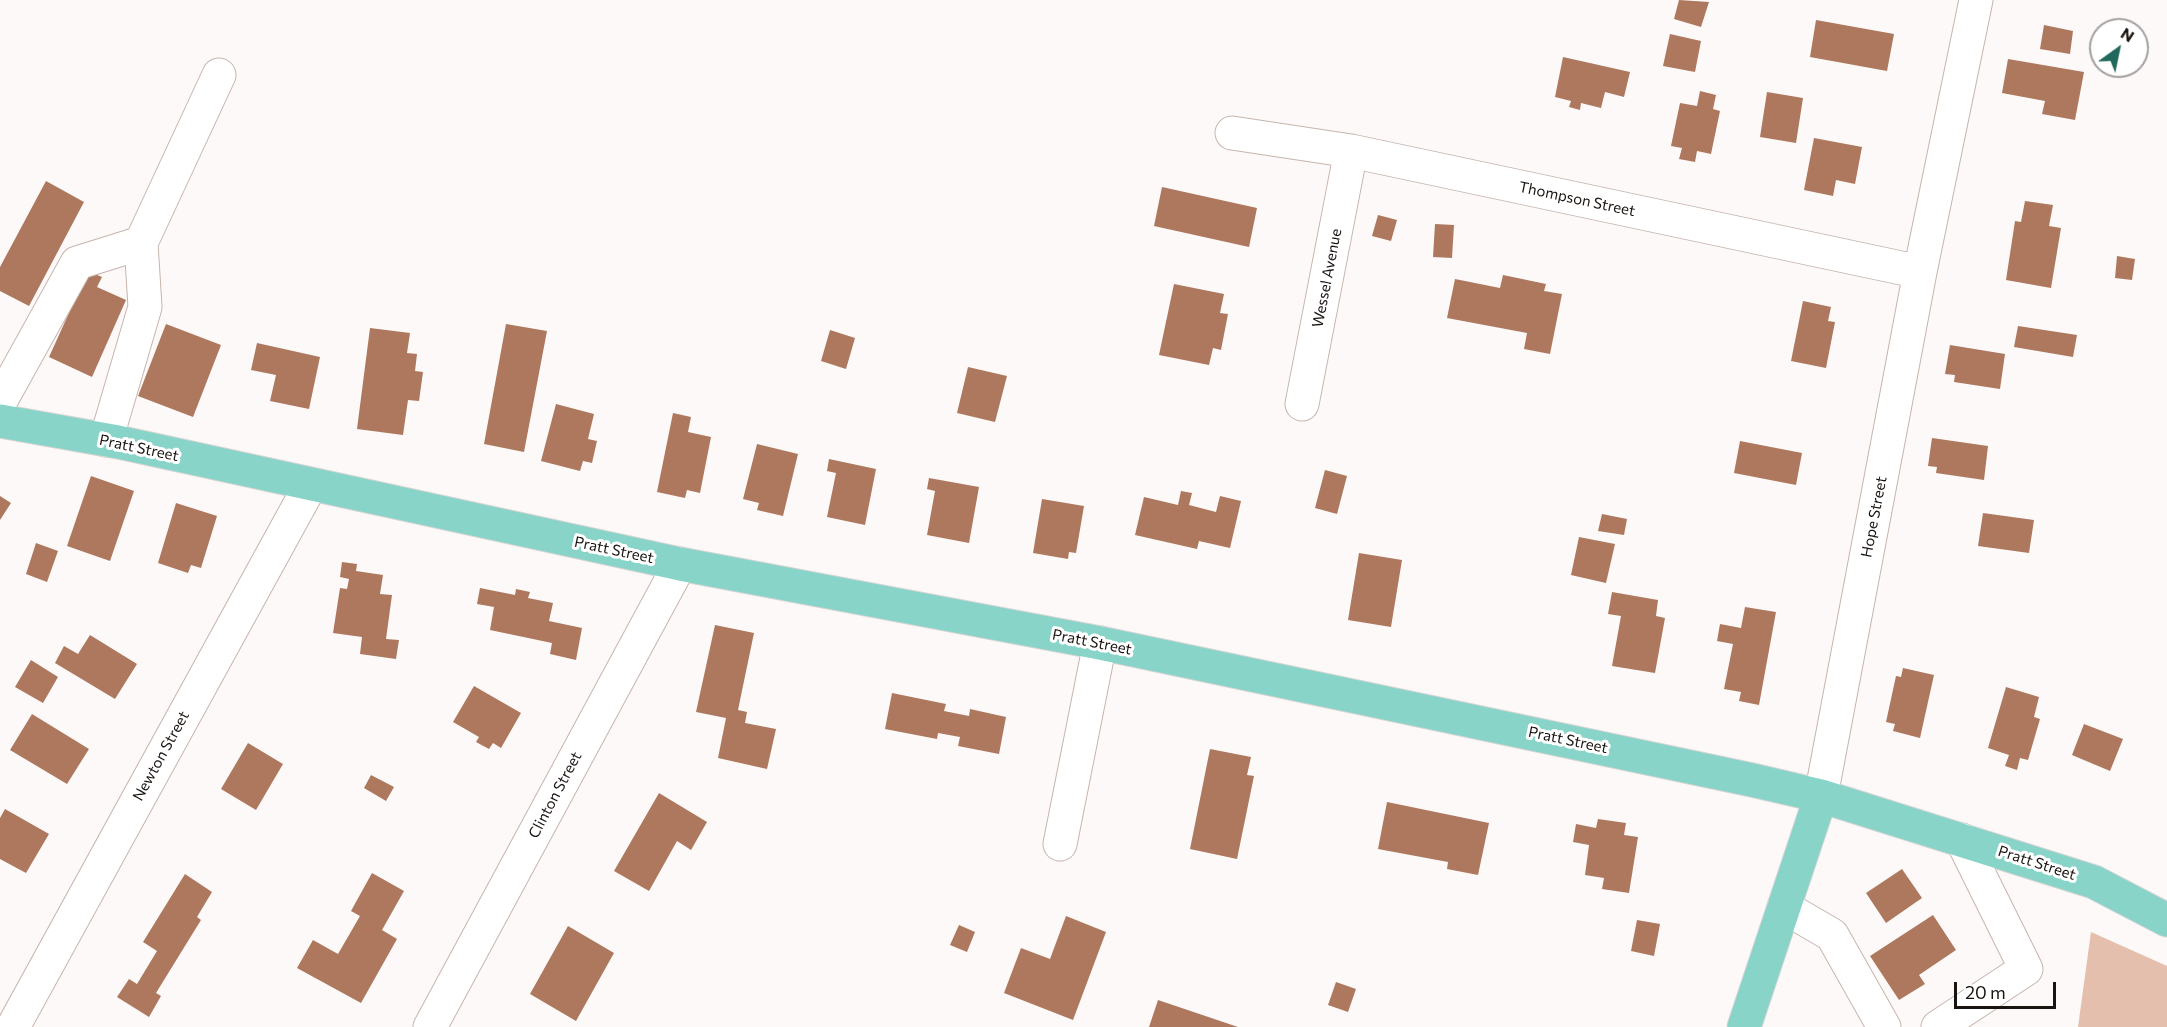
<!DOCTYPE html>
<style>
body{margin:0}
#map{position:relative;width:2167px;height:1027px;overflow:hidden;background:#fdf9f8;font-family:Commissioner,sans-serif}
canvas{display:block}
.north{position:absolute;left:2089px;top:18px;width:60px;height:60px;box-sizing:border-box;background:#fff;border:2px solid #a3a1a0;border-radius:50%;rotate:33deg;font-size:16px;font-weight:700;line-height:24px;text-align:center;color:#1a1411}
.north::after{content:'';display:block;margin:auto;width:21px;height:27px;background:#21675b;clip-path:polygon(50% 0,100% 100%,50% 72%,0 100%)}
.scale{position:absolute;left:1954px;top:982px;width:102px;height:27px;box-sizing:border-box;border:3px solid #1a1411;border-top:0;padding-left:8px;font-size:18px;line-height:21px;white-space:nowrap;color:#1a1411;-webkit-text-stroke:4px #fff;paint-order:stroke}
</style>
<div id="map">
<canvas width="2167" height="1027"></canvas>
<div class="north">N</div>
<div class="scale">20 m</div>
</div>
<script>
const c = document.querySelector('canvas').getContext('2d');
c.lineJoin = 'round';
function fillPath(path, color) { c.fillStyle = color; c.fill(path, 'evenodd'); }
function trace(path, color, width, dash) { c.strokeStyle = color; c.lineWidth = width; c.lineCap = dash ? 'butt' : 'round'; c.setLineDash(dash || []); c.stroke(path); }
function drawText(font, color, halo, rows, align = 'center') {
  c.font = font + ' Commissioner,sans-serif'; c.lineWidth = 6; c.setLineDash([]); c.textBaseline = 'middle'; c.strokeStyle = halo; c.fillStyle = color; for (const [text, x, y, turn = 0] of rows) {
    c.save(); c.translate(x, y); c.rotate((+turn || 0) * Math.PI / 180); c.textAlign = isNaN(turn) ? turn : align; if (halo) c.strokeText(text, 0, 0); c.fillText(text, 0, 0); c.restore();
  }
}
const green = new Path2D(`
 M2091 932 2167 966V1027H2078Z`);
const building = new Path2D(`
 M1679 0 1709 2 1701 27 1674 19Z
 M1816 20 1894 34 1887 71 1810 57Z
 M2044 25 2073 31 2070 54 2040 49Z
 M1670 34 1701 41 1695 72 1663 66Z
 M1563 57 1630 72 1624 97 1605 92 1601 108 1581 103 1580 110 1569 107 1571 101 1555 97Z
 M2008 59 2084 72 2075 120 2042 114 2045 101 2002 93Z
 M1700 91 1716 95 1713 109 1720 111 1711 154 1697 151 1695 162 1679 159 1682 148 1671 146 1680 103 1697 106Z
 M1767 92 1803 98 1796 143 1760 137Z
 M1814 138 1862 147 1855 184 1836 180 1833 196 1804 190Z
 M46 181 84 202 29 306 0 291V267Z
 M1162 187 1257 208 1249 247 1154 226Z
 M2025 201 2053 205 2049 226 2061 228 2051 288 2006 280 2015 221 2021 222Z
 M1378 215 1397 220 1391 241 1372 236Z
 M1435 224 1454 225 1452 258 1433 257Z
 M2117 256 2135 259 2132 280 2115 278Z
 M88 271 102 277 97 287 126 300 92 377 49 357Z
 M1503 275 1546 284 1544 291 1562 294 1550 354 1524 349 1527 333 1447 318 1455 279 1500 288Z
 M1174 284 1224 294 1220 313 1228 314 1221 350 1213 348 1209 365 1159 355Z
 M1803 301 1831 307 1828 321 1835 322 1826 368 1791 361Z
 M166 324 221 345 193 417 138 396Z
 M506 324 547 331 524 452 484 444Z
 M2018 326 2077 335 2073 357 2014 347Z
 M370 328 410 333 407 353 417 354 415 371 423 372 419 401 408 400 403 435 357 429Z
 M830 330 855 338 846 369 821 361Z
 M257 343 320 357 309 409 270 401 276 375 251 370Z
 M1950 345 2005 354 2000 389 1954 382 1955 375 1945 374Z
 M968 367 1007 376 995 422 957 413Z
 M556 404 594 414 588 439 597 441 592 463 583 461 580 471 541 461Z
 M673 413 691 417 688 432 711 437 700 493 687 490 685 498 657 492Z
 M1932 438 1988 446 1984 480 1936 473 1937 467 1928 466Z
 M1740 441 1802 453 1796 485 1734 473Z
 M757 444 798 454 783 516 757 510 759 503 743 499Z
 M829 459 876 469 865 525 827 517 836 473 827 471Z
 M1325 470 1347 476 1337 514 1315 508Z
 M91 476 134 491 110 561 67 546Z
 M929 478 979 487 969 543 927 535 935 491 927 489Z
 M1181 491 1192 493 1189 505 1216 512 1220 496 1241 501 1230 548 1199 541 1197 549 1135 535 1144 497 1178 505Z
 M0 496 11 503 0 520Z
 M1042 499 1084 506 1076 553 1069 552 1068 559 1033 553Z
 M176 503 217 516 201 568 191 565 188 573 158 563Z
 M1983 513 2034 520 2029 553 1978 546Z
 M1602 514 1627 519 1624 535 1598 531Z
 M1579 537 1615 544 1606 583 1571 575Z
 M36 543 58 551 47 582 26 574Z
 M1359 553 1402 560 1391 627 1348 620Z
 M342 562 357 564 356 571 383 575 380 594 392 595 386 639 399 640 396 659 360 654 362 637 333 633 340 588 347 589 349 579 340 577Z
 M480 588 515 595 516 589 530 592 528 598 553 603 549 621 582 628 576 660 550 654 552 643 490 630 494 607 477 604Z
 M1612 592 1658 600 1656 616 1665 618 1655 673 1612 666 1621 616 1608 614Z
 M1745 607 1776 612 1759 705 1739 701 1741 692 1724 689 1733 644 1717 641 1720 624 1741 628Z
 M715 625 754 633 738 710 747 712 745 723 776 729 767 769 718 758 726 718 696 712Z
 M90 635 137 664 115 699 55 663 64 646 78 654Z
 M31 660 58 677 43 703 15 687Z
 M1903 668 1934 675 1920 738 1893 731 1895 724 1886 722 1896 676 1901 677Z
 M474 686 521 713 501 748 493 743 489 749 476 742 479 737 453 722Z
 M2006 687 2039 697 2034 717 2040 719 2028 760 2020 758 2017 770 2005 766 2009 755 1988 748Z
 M892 693 946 704 944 711 969 716 970 709 1006 717 999 754 958 746 960 737 938 733 937 739 885 729Z
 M32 714 89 749 67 784 10 750Z
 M2084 724 2123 739 2110 771 2072 755Z
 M248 743 283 764 256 810 221 789Z
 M1210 749 1251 757 1247 775 1254 776 1237 859 1190 849Z
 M371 775 394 787 386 801 364 788Z
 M659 793 707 822 691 850 677 841 649 891 614 871Z
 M1387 802 1489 823 1478 875 1447 869 1448 862 1378 849Z
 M5 809 49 834 26 873 0 859V818Z
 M1598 819 1626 823 1624 835 1638 837 1629 893 1602 889 1604 878 1585 875 1589 845 1573 842 1576 824 1596 828Z
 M1902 869 1922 898 1886 923 1866 893Z
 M372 873 404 891 382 930 397 939 361 1003 297 968 313 940 338 954 360 916 351 911Z
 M185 874 212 892 197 917 201 920 156 993 161 996 149 1017 117 997 129 979 137 984 157 951 143 942Z
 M1933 915 1956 950 1919 975 1925 984 1899 1000 1870 956Z
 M1066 916 1106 932 1073 1020 1004 993 1021 948 1050 959Z
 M1637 920 1660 924 1654 956 1631 951Z
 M959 925 975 932 967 952 950 945Z
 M568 926 614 953 576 1021 530 994Z
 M1336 982 1356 989 1348 1012 1328 1005Z
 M1158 1000 1238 1027H1149Z`);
const minor = new Path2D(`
 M1232 133 1351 151 1920 272
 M0 402 77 263 141 243
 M1302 404 1351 151
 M106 440 145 307 141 243 219 75
 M1821 796 1920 272 1976 0
 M1060 844 1100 643
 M1784 907 1832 935 1884 1027
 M13 1027 310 486
 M430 1027 680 564
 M1938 1027 2026 969 1962 840`);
const major = new Path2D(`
 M0 421 118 442 680 564 1100 643 1752 780 1821 796 2094 882 2167 920
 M1744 1027 1821 796`);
const streetNames = [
 ["Thompson Street",1577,199,12],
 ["Wessel Avenue",1327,278,-79],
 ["Pratt Street",139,448,12],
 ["Hope Street",1874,517,-79],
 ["Pratt Street",614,550,12],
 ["Pratt Street",1092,642,11],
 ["Pratt Street",1568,740,12],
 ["Newton Street",161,756,-61],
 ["Clinton Street",555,795,-62],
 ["Pratt Street",2037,863,18]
];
fillPath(green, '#e4bfad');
fillPath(building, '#ad785e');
trace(minor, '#c6b5ad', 35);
trace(major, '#d6d5d4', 35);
trace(minor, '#fff', 33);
trace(major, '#88d4c8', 33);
drawText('15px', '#1a1411', '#fff', streetNames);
</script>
